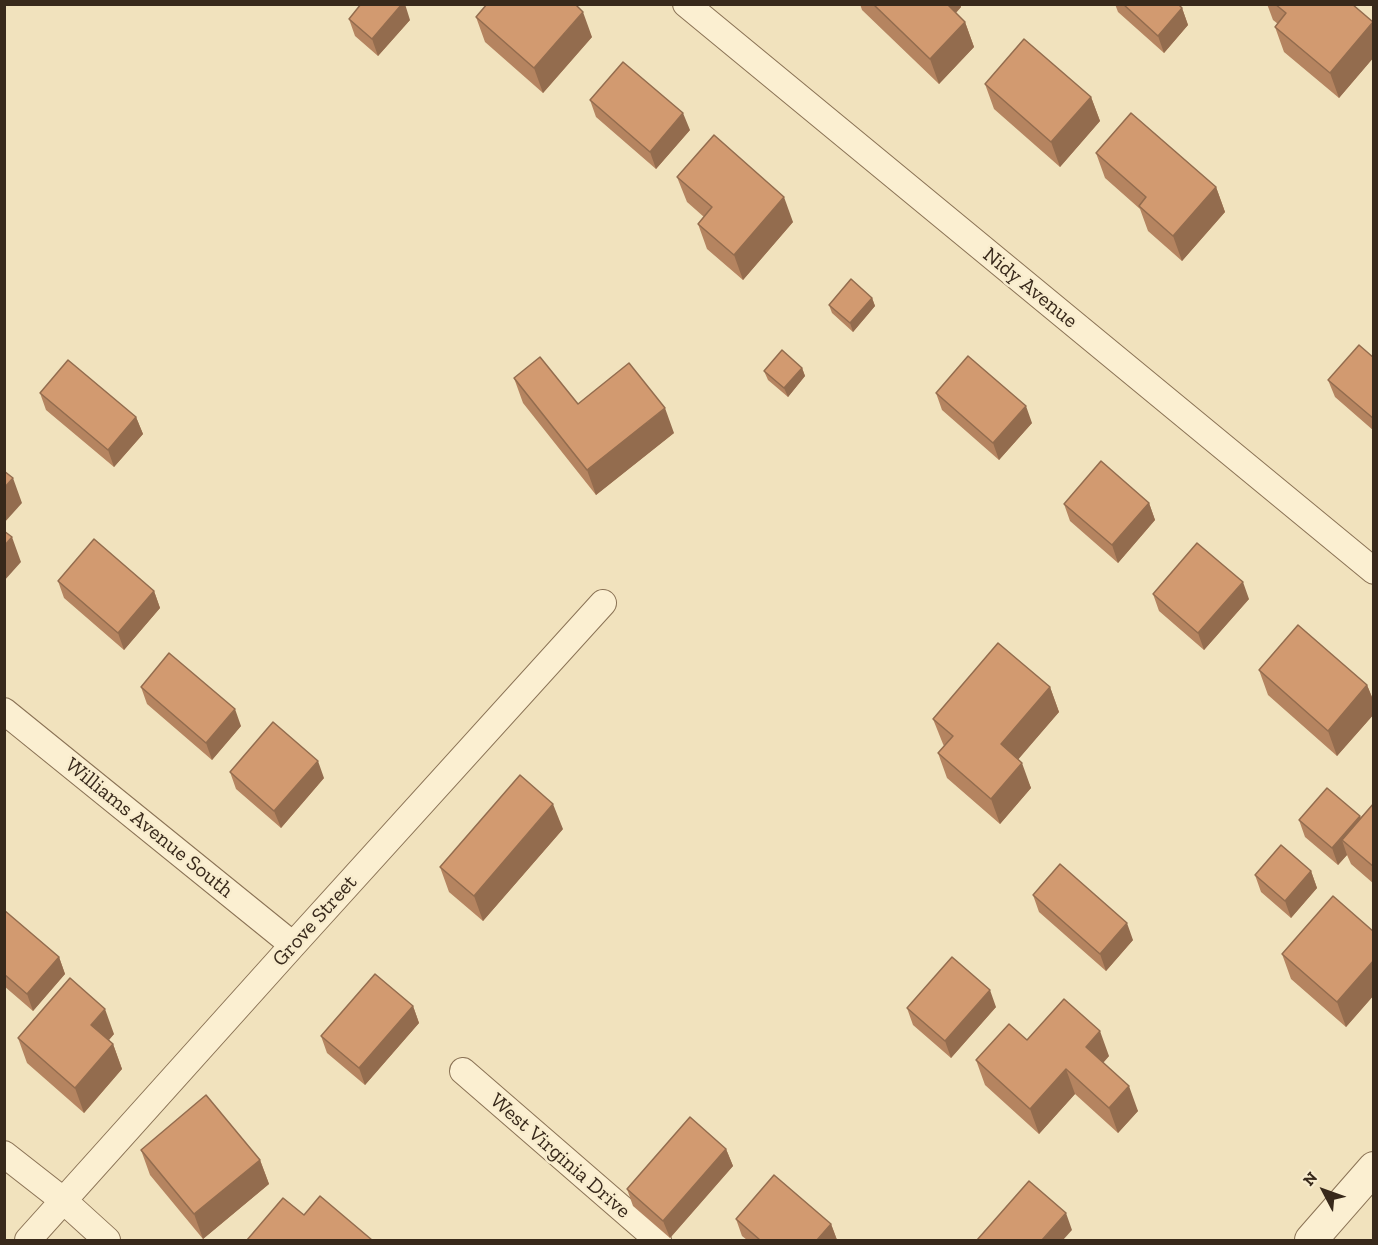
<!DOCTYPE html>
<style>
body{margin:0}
#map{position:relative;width:1378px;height:1245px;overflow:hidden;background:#f1e2bd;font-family:"Zilla Slab",serif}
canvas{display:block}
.frame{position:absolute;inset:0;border:6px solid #38291b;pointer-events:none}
.north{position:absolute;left:1294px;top:1161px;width:60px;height:60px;-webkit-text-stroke:4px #f8eccd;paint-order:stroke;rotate:311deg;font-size:16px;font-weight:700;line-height:24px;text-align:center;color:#38291b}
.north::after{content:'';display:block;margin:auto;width:21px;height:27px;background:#38291b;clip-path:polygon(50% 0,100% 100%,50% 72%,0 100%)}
</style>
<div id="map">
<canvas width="1378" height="1245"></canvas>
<div class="frame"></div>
<div class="north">N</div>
</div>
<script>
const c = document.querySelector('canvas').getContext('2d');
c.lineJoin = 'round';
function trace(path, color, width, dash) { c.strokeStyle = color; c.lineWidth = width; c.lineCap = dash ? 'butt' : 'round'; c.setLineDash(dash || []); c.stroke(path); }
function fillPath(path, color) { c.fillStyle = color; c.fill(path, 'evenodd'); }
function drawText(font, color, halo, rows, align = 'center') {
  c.font = font + ' "Zilla Slab",serif'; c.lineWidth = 5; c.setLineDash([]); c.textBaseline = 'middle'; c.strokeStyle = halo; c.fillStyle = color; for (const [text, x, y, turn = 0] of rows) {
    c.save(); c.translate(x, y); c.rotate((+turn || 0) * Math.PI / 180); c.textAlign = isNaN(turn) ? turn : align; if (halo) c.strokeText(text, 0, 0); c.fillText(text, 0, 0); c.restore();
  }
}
const minor = new Path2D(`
 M686 4 1374 571
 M4 711 293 945
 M463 1071 658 1240
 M4 1154 64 1201 107 1240
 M28 1240 293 945 603 603`);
const tertiary = new Path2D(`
 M1311 1240 1374 1168`);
const wall = new Path2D(`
 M860 4H960L961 7 956 13 965 22 974 47 939 84 862 10Z
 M1115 4H1178L1182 8 1188 25 1164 53 1118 12Z
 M1267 4H1352L1373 22 1374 57 1339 98 1284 52 1275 27 1278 24 1273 20Z
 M476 17 592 37 543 93 485 42Z
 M349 19 410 20 378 56 355 36Z
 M985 84 1091 97 1100 121 1060 167 994 109Z
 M590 100 690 130 656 169 596 117Z
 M1096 153 1216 187 1225 212 1182 261 1148 231 1140 209 1105 178Z
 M677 177 793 222 743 280 707 249 698 224 704 217 687 202Z
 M872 298 875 306 853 332 832 313 829 305Z
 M1374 358V431L1335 397 1328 380Z
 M802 368 805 376 788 397 768 380 764 371Z
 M514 378 578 404 674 433 596 495 523 403Z
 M40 393 136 417 143 434 114 467 46 410Z
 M936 393 1032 423 999 460 942 410Z
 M1149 503 1155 520 1118 563 1070 521 1064 504Z
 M58 581 154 591 160 608 124 650 64 598Z
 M1153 594 1249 599 1204 650 1159 611Z
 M1259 670 1367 685 1374 702V714L1337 756 1268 695Z
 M141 687 241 726 212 760 147 704Z
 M1050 687 1059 712 1018 759 1031 788 1000 824 947 778 938 753 944 746 943 744 933 719Z
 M230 772 324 778 281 828 236 789Z
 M1374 803V884L1351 864 1347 855 1338 865 1305 837 1299 820 1360 816V818Z
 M563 829 483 921 449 892 440 867Z
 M1311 871 1317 888 1291 918 1261 892 1255 875Z
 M1033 895 1133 940 1106 971 1039 912Z
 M4 910 59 957 65 974 33 1011 4 986Z
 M1374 932V995L1346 1027 1291 979 1282 954Z
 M413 1006 419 1023 365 1085 327 1053 321 1036Z
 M996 1007 951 1058 913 1025 907 1008Z
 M114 1034 109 1040 113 1044 122 1069 84 1113 27 1063 18 1038Z
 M1027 1040 1109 1056 1103 1063 1138 1111 1118 1133 1075 1094 1039 1134 985 1085 976 1060Z
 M726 1149 733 1166 670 1238 633 1206 627 1189Z
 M141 1150 260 1160 269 1184 203 1239 150 1175Z
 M736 1219 831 1224 837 1240H747L742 1236Z`);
const shadedWall = new Path2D(`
 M402 4H405L410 20 378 56 372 39Z
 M942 4H960L961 7 948 21Z
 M1182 8 1188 25 1164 53 1158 36Z
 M583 12 592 37 543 93 534 68Z
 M965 22 974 47 939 84 930 59Z
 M1373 22 1374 57 1339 98 1330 73Z
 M1091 97 1100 121 1060 167 1051 142Z
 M683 113 690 130 656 169 650 152Z
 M1216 187 1225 212 1182 261 1173 236Z
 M784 197 793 222 743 280 734 255Z
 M872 298 875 306 853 332 850 323Z
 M802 368 805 376 788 397 784 388Z
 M1026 406 1032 423 999 460 993 443Z
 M665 408 674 433 596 495 587 470Z
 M136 417 143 434 114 467 108 450Z
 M13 478 22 503 4 523V488Z
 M1149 503 1155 520 1118 563 1112 545Z
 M12 537 21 562 4 581V546Z
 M1243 582 1249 599 1204 650 1198 633Z
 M154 591 160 608 124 650 118 633Z
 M1367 685 1374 702V714L1337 756 1328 731Z
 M1050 687 1059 712 1010 769 1001 744Z
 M235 709 241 726 212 760 206 743Z
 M318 761 324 778 281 828 274 811Z
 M1022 763 1031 788 1000 824 991 799Z
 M553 804 563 829 483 921 474 896Z
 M1360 816 1366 833 1342 840 1347 855 1338 865 1332 848Z
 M1311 871 1317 888 1291 918 1285 901Z
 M1127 923 1133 940 1106 971 1100 954Z
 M59 957 65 974 33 1011 27 994Z
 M1374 960V995L1346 1027 1337 1002Z
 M990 990 996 1007 951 1058 945 1041Z
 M413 1006 419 1023 365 1085 359 1068Z
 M105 1009 114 1034 100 1050 91 1025Z
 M1100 1031 1109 1056 1095 1072 1086 1047Z
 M113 1044 122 1069 84 1113 75 1088Z
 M1066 1069 1075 1094 1039 1134 1030 1109Z
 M1129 1086 1138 1111 1118 1133 1109 1108Z
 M726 1149 733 1166 670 1238 663 1221Z
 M260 1160 269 1184 203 1239 194 1214Z
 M1066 1213 1072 1230 1063 1240H1042Z
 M831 1224 837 1240H817Z`);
const building = new Path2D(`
 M361 4H402L372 39 349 19Z
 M487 4H575L583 12 534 68 476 17Z
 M873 4H947L965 22 930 59Z
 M1123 4H1178L1182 8 1158 36Z
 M1275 4H1352L1373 22 1330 73 1275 27 1286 13Z
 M1024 39 1091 97 1051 142 985 84Z
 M623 62 683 113 650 152 590 100Z
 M1131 113 1216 187 1173 236 1139 206 1146 197 1096 153Z
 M714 135 784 197 734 255 698 224 712 207 677 177Z
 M851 279 872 298 850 323 829 305Z
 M1359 345 1374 358V419L1328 380Z
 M782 350 802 368 784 388 764 371Z
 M968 356 1026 406 993 443 936 393Z
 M540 357 578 404 629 363 665 408 587 470 514 378Z
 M68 360 136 417 108 450 40 393Z
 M1101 461 1149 503 1112 545 1064 504Z
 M4 471 13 478 4 488Z
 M4 531 12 537 4 546Z
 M94 539 154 591 118 633 58 581Z
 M1197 543 1243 582 1198 633 1153 594Z
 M1298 625 1367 685 1328 731 1259 670Z
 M998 643 1050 687 1001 744 1022 763 991 799 938 753 953 736 933 719Z
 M169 653 235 709 206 743 141 687Z
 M273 722 318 761 274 811 230 772Z
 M520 775 553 804 474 896 440 867Z
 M1327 788 1360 816 1332 848 1299 820Z
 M1374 803V867L1342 840Z
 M1281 845 1311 871 1285 901 1255 875Z
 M1060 864 1127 923 1100 954 1033 895Z
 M1333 896 1374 932V960L1337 1002 1282 954Z
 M4 910 59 957 27 994 4 974Z
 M952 957 990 990 945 1041 907 1008Z
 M375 974 413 1006 359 1068 321 1036Z
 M70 978 105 1009 91 1025 113 1044 75 1088 18 1038Z
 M1064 999 1100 1031 1086 1047 1129 1086 1109 1108 1066 1069 1030 1109 976 1060 1009 1024 1027 1040Z
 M206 1095 260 1160 194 1214 141 1150Z
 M690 1117 726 1149 663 1221 627 1189Z
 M774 1175 831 1224 817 1240H760L736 1219Z
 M1029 1181 1066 1213 1042 1240H977Z
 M320 1196 372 1240H247L283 1198 304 1215Z`);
const streetNames = [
 ["Nidy Avenue",1030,288,39],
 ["Williams Avenue South",149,828,39],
 ["Grove Street",315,921,-48],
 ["West Virginia Drive",560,1156,41]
];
trace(minor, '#8a7255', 28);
trace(tertiary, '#8a7255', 34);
trace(minor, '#fbefd1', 26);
trace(tertiary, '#fbefd1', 32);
fillPath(wall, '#b58460');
fillPath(shadedWall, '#936c4e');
fillPath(building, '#d29a70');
trace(building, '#936c4e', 1.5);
drawText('21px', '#38291b', '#f8eccd', streetNames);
</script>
